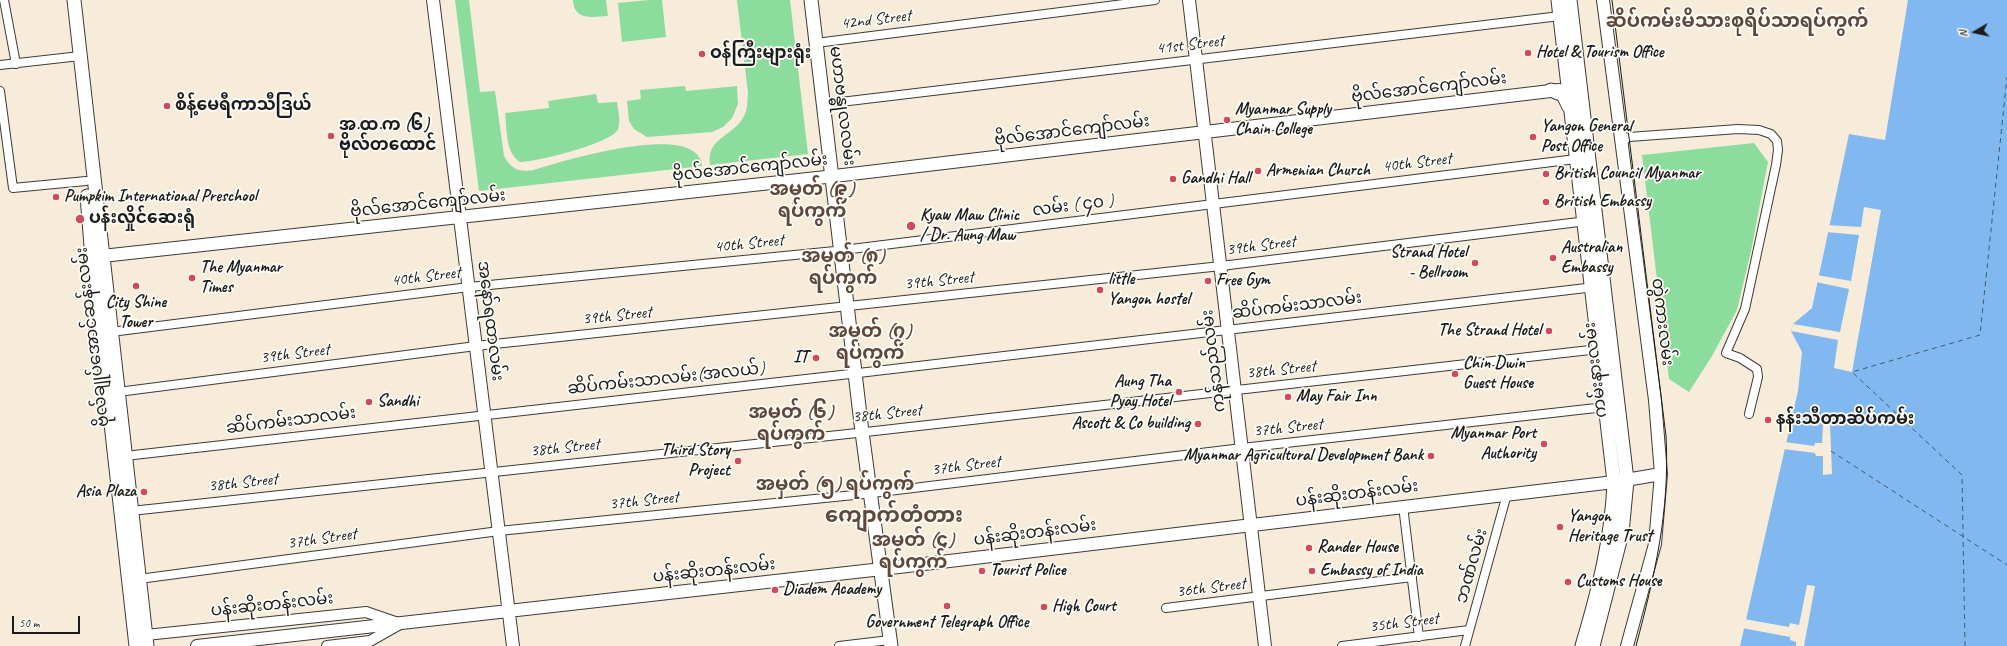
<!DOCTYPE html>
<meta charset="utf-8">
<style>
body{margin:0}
#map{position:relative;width:2007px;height:646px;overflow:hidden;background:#f7ecda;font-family:Caveat,sans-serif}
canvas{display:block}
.north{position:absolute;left:1955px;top:12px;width:40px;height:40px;-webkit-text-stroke:3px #fdfcf7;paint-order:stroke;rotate:261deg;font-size:11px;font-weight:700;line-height:16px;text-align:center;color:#1c1c1c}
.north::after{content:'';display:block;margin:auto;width:14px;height:18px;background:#1c1c1c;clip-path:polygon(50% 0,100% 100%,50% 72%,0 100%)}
.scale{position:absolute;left:12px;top:616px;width:68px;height:18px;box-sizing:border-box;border:2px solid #1c1c1c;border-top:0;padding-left:5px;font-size:12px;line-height:14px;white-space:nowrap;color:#1c1c1c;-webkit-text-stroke:3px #fdfcf7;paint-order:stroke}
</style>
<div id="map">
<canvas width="2007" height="646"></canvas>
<div class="north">N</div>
<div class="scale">50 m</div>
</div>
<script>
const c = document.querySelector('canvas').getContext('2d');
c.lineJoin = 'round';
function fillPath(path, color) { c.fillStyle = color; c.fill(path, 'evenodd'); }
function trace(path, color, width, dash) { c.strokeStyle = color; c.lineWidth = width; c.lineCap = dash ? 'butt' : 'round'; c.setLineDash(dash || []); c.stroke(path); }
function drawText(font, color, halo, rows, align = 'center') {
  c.font = font + ' Caveat,"Noto Sans Myanmar",sans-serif'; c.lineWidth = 3.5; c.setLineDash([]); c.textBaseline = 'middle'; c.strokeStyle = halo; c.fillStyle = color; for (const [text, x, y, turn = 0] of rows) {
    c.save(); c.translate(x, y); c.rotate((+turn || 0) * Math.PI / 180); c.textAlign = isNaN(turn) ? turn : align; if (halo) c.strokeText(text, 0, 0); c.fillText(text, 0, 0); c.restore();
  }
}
const green = new Path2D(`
 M455 0H469L480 92 495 91 504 156C512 170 519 172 534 170 560 162 698 119 702 166L479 191Z
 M573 0H606L608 16C593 17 574 21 573 0Z
 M649 0H662L666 37 622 42 618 3Z
 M737 0H790L808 154 710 165C706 136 734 138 745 114 748 108 747 99 748 93Z
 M685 86 686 91 737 86 738 104 732 118 723 127 712 132 647 137 634 129 629 121 627 101 641 99 640 90Z
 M596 94 598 103 617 102C618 110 621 121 618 129 613 143 536 162 520 162 505 152 507 129 505 113L549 108 548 101Z
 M1754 143 1768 162 1751 251 1737 310 1712 356 1689 392 1669 379 1642 155Z`);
const water = new Path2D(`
 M1908 0H2007V646H1740L1798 391 1802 352 1791 331 1793 324 1812 308 1849 134 1885 140Z`);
const pier = new Path2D(`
 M1864 207 1881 210 1852 372 1834 368 1838 340 1791 331 1793 324 1840 332 1849 289 1816 282 1817 275 1851 281 1859 235 1826 232 1827 225 1861 227Z
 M1830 424 1832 474 1823 475V456H1816L1815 453 1783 449 1785 442 1814 446 1815 443H1822L1823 425Z
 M1807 585 1815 586 1804 646H1796V642L1790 640V637L1742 628 1744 619 1789 627 1790 623 1799 625Z`);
const ferry = new Path2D(`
 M1831 451 2007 565
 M1965 646 1962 475 1852 372 1980 335 2007 77`);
const minor = new Path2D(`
 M4 0 16 64
 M816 43 1155 0
 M0 65 80 56
 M0 91 13 188 86 181
 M824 104 1560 16
 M1621 142 1629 137 1738 129 1759 130 1771 134 1777 141 1778 150 1776 165 1745 309 1726 353 1740 358 1757 369 1758 377 1749 414
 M111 332 469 287 835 251 1576 159
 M118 392 476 346 1221 266 1587 221
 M125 456 850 374 1595 287
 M1403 506 1419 637
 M131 511 857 433 1599 349
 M139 579 499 531 864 494 1242 448 1605 407
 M1166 608 1412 577
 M839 646 890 640
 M1342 646 1469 630
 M1465 646 1507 494`);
const tertiary = new Path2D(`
 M146 635 366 612 398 623
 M327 646 370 641 400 624`);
const secondary = new Path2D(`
 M433 0 513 646
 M1189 0 1265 646
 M1603 0 1655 400 1661 474 1655 544 1627 646
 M102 256 826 177 1559 90
 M197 646 882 569 1614 482 1661 474`);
const primary = new Path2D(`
 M74 0 147 646
 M811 0 862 432 891 646
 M1558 0 1614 482C1612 539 1598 592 1582 646
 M1570 0 1627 480 1622 533 1593 646
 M1551 90 1563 95 1569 107
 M87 196 91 246 136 646`);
const tram = new Path2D(`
 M1612 0 1666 436C1670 511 1655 574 1636 646`);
const markers = [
 [1528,53,4,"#d1495b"],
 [702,54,4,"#d1495b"],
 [167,106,4,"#d1495b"],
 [1227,120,4,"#d1495b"],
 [331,136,4,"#d1495b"],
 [1533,137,4,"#d1495b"],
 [1258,171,4,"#d1495b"],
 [1546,174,4,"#d1495b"],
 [1173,179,4,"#d1495b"],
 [56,197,4,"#d1495b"],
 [1546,202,4,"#d1495b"],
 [80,219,5,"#d1495b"],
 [911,226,5,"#d1495b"],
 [1553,258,4,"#d1495b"],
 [1475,263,4,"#d1495b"],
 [192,278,4,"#d1495b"],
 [1208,281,4,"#d1495b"],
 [136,286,4,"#d1495b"],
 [1100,290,4,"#d1495b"],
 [1549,331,4,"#d1495b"],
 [816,358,4,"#d1495b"],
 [1455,374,4,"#d1495b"],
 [1179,392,4,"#d1495b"],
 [1288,397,4,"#d1495b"],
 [369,402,4,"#d1495b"],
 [1768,420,4,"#d1495b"],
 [1198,424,4,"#d1495b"],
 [1544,444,4,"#d1495b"],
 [1431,456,4,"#d1495b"],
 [738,461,4,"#d1495b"],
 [144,492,4,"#d1495b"],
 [1560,527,4,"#d1495b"],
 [1309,548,4,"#d1495b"],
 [982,571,4,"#d1495b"],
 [1312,571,4,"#d1495b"],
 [1568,582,4,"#d1495b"],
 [775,590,4,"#d1495b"],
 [947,606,4,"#d1495b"],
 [1044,607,4,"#d1495b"]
];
const streetNames = [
 ["42nd Street",876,20,-7],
 ["41st Street",1190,45,-7],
 ["ဗိုလ်အောင်ကျော်လမ်း",1429,88,-7],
 ["မဟာဗန္ဓုလလမ်း",842,106,83],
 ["ဗိုလ်အောင်ကျော်လမ်း",1072,131,-7],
 ["40th Street",1417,163,-7],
 ["ဗိုလ်အောင်ကျော်လမ်း",750,168,-6],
 ["ဗိုလ်အောင်ကျော်လမ်း",428,204,-6],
 ["လမ်း ( ၄၀ )",1073,206,-7],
 ["40th Street",749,244,-6],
 ["39th Street",1261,246,-7],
 ["40th Street",426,277,-7],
 ["39th Street",939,281,-6],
 ["ဆိပ်ကမ်းသာလမ်း",1297,306,-7],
 ["39th Street",617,316,-6],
 ["အနော်ရထာလမ်း",490,321,83],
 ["တွဲကားလမ်း",1662,322,83],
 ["ဗိုလ်ချုပ်အောင်ဆန်းလမ်း",93,337,-97],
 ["39th Street",295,354,-7],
 ["ကုန်သည်လမ်း",1214,361,-97],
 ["38th Street",1281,370,-6],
 ["ကမ်းနားလမ်း",1596,370,-97],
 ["ဆိပ်ကမ်းသာလမ်း(အလယ်)",666,379,-6],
 ["38th Street",887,414,-6],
 ["ဆိပ်ကမ်းသာလမ်း",291,421,-7],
 ["37th Street",1288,428,-6],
 ["38th Street",565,448,-6],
 ["37th Street",966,466,-7],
 ["38th Street",243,483,-6],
 ["ပန်းဆိုးတန်းလမ်း",1357,494,-7],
 ["37th Street",644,501,-6],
 ["ပန်းဆိုးတန်းလမ်း",1035,533,-7],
 ["37th Street",322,539,-8],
 ["ဘဏ်လမ်း",1472,566,-74],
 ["ပန်းဆိုးတန်းလမ်း",714,571,-6],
 ["36th Street",1211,588,-7],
 ["ပန်းဆိုးတန်းလမ်း",272,605,-6],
 ["35th Street",1404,623,-7]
];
const poiNames = [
 ["Hotel & Tourism Office",1536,53],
 ["ဝန်ကြီးများရုံး",710,54],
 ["စိန့်မေရီကာသီဒြယ်",175,106],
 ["Myanmar Supply",1235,110],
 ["Chain College",1235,130],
 ["အ.ထ.က (၆)",339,126],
 ["ဗိုလ်တထောင်",339,146],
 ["Yangon General",1541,127],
 ["Post Office",1541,147],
 ["Armenian Church",1266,171],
 ["British Council Myanmar",1554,174],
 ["Gandhi Hall",1181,179],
 ["Pumpkim International Preschool",64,197],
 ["British Embassy",1554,202],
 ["Kyaw Maw Clinic",920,216],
 ["/ Dr. Aung Maw",920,236],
 ["ပန်းလှိုင်ဆေးရုံ",89,219],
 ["Australian",1561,248],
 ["Embassy",1561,268],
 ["Strand Hotel",1467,253,"right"],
 ["- Bellroom",1467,273,"right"],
 ["The Myanmar",200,268],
 ["Times",200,288],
 ["little",1108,280],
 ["Yangon hostel",1108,300],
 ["Free Gym",1216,281],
 ["City Shine",136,303,"center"],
 ["Tower",136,323,"center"],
 ["The Strand Hotel",1541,331,"right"],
 ["IT",808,358,"right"],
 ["Chin Dwin",1463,364],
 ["Guest House",1463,384],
 ["Aung Tha",1171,382,"right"],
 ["Pyay Hotel",1171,402,"right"],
 ["May Fair Inn",1296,397],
 ["Sandhi",377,402],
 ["နန်းသီတာဆိပ်ကမ်း",1776,420],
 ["Ascott & Co building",1190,424,"right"],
 ["Myanmar Port",1536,434,"right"],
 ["Authority",1536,454,"right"],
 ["Third Story",730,451,"right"],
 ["Project",730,471,"right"],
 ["Myanmar Agricultural Development Bank",1423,456,"right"],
 ["Asia Plaza",136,492,"right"],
 ["Yangon",1568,517],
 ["Heritage Trust",1568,537],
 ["Rander House",1317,548],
 ["Tourist Police",990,571],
 ["Embassy of India",1320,571],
 ["Customs House",1576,582],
 ["Diadem Academy",783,590],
 ["High Court",1052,607],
 ["Government Telegraph Office",947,623,"center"]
];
const quarterNames = [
 ["ဆိပ်ကမ်းမိသားစုရိပ်သာရပ်ကွက်",1737,22],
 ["အမှတ် (၉)",812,190],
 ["ရပ်ကွက်",812,212],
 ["အမှတ် (၈)",843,257],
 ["ရပ်ကွက်",843,279],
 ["အမှတ် (၇)",870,332],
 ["ရပ်ကွက်",870,354],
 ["အမှတ် (၆)",791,413],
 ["ရပ်ကွက်",791,435],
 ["အမှတ် (၅) ရပ်ကွက်",835,485],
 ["အမှတ် (၄)",913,541],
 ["ရပ်ကွက်",913,563]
];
const districtNames = [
 ["ကျောက်တံတား",894,516]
];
fillPath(green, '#8cdd9d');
fillPath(water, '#81b8f0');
fillPath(pier, '#f7ecda');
trace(ferry, '#445a71', 1, [5, 4]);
trace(minor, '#3d3b38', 10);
trace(tertiary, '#3d3b38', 12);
trace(secondary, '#3d3b38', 14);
trace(primary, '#3d3b38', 15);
trace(minor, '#fff', 8);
trace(tertiary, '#fff', 10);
trace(secondary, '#fff', 12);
trace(primary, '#fff', 13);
trace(tram, '#1c1c1c', 1);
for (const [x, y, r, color] of markers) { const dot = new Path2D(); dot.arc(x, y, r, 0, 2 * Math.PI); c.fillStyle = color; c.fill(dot); trace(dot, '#fdfcf7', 1.5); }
drawText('17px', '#1c1c1c', '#fdfcf7', streetNames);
drawText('bold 17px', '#1c1c1c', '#fdfcf7', poiNames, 'left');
drawText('bold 19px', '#5e483c', '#fdfcf7', quarterNames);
drawText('bold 21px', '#5e483c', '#fdfcf7', districtNames);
</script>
